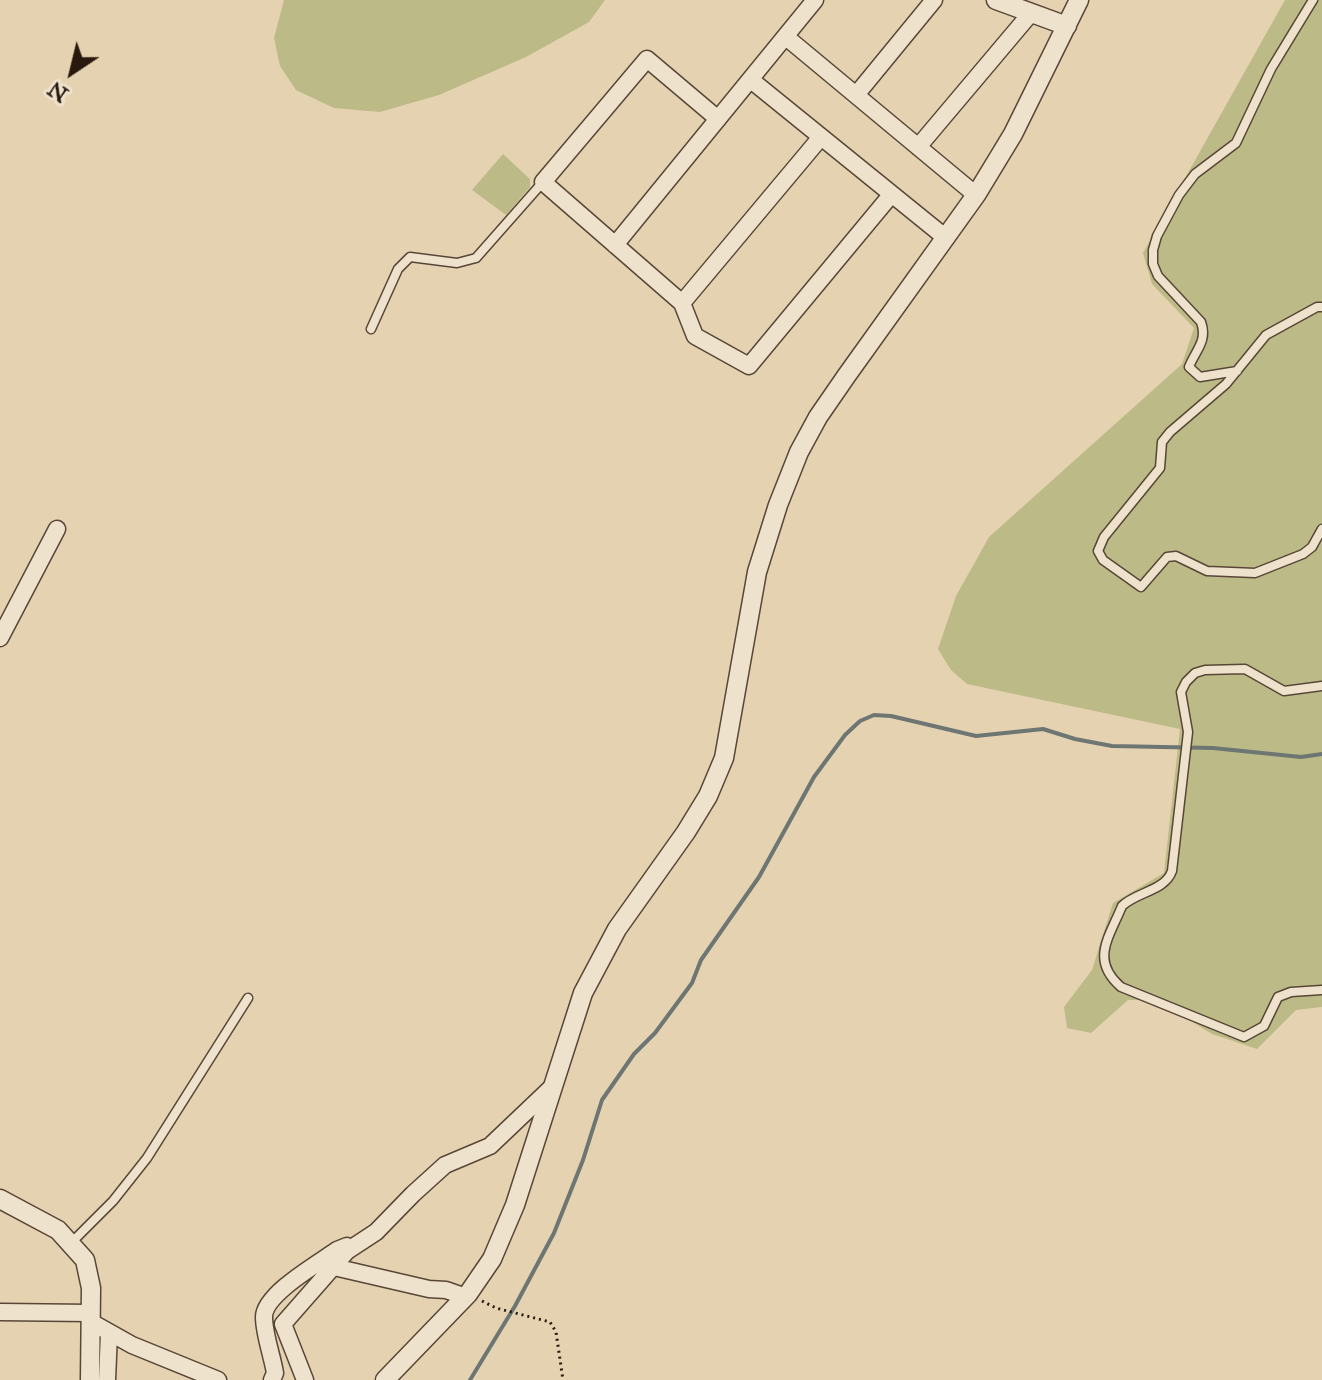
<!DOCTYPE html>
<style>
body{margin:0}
#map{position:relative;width:1322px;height:1380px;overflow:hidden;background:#e5d2b1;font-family:"IM FELL Great Primer",serif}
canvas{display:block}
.north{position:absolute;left:32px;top:32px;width:80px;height:80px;-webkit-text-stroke:6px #eee2cc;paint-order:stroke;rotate:215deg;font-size:22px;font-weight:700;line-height:32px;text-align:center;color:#29180e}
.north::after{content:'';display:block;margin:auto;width:28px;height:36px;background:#29180e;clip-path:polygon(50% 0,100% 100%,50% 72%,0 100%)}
</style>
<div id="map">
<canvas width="1322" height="1380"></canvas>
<div class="north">N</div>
</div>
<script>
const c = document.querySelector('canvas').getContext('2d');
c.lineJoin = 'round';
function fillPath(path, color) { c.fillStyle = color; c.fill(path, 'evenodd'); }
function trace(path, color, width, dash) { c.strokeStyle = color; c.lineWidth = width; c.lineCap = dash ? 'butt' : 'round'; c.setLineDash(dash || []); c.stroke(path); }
const green = new Path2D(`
 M284 0H605L589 22 526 57 439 95 380 112 334 108 296 90 280 66 274 38Z
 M1285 0H1322V1007L1296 1010 1257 1049 1212 1034 1157 1000H1128L1091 1033 1067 1028 1064 1007 1092 970 1113 903 1164 873 1180 729 967 684 951 670 938 649 956 596 989 537 1182 364 1194 328 1152 284 1143 253Z
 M503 154 530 179V187L506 215 472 190Z`);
const stream = new Path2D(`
 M470 1380 515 1306 554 1233 583 1160 602 1100 634 1054 655 1033 692 983 701 960 759 877 814 777 845 735 860 721 874 715 891 716 976 736 1043 729 1075 739 1112 746 1213 748 1301 757 1322 754`);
const path = new Path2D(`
 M482 1301 496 1308 550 1322 556 1332 563 1380`);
const service = new Path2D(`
 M1322 307H1317L1266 335 1226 384 1170 432 1162 442 1160 468 1104 537 1098 551 1103 560 1141 587 1167 557 1176 556 1207 571 1255 573 1303 554 1312 547 1322 529
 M371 329 398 269 410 257 457 263 476 258 543 182
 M1237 371 1200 377 1189 367C1195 351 1208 341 1201 322L1158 276 1153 264V250L1157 236 1179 195 1195 174 1236 143 1271 69 1313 0
 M1322 686 1284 691 1245 669 1205 670 1195 673 1186 682 1181 692 1188 732 1172 871C1165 891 1136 892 1122 906 1109 938 1090 960 1121 987L1244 1037 1264 1026 1278 997 1291 992 1322 990
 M72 1242 113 1201 147 1158 248 998`);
const minor = new Path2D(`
 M786 37 976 195
 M751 80 946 238
 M856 95 934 0
 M718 119 647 59 543 182 682 303 695 336 749 366 891 195
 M918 147 1031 13
 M615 245 815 0
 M682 303 821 137
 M0 638 57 529
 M334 1267 429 1289 446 1290 466 1297
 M0 1312 91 1313
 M91 1322 132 1345 218 1380
 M107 1380 109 1333
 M272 1380 275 1373C272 1355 264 1334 264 1317 264 1294 319 1263 337 1250L347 1246
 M305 1380 283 1324 347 1251 376 1232 413 1194 445 1165 490 1146 551 1088`);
const tertiary = new Path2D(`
 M996 0 1067 26
 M0 1199 58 1230 85 1260 91 1288 90 1380
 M385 1380 468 1294 492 1259 515 1205 583 993 617 929 686 832 708 796 724 758 757 572 778 505 799 452 818 417 847 375 976 195 1013 134 1079 0`);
fillPath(green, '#bcba87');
trace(stream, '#6d7673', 4);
trace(service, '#584637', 11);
trace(minor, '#584637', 19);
trace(tertiary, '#584637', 21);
trace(path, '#29180e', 3, [2, 4]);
trace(service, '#eee2cc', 8);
trace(minor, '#eee2cc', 16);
trace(tertiary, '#eee2cc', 18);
</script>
